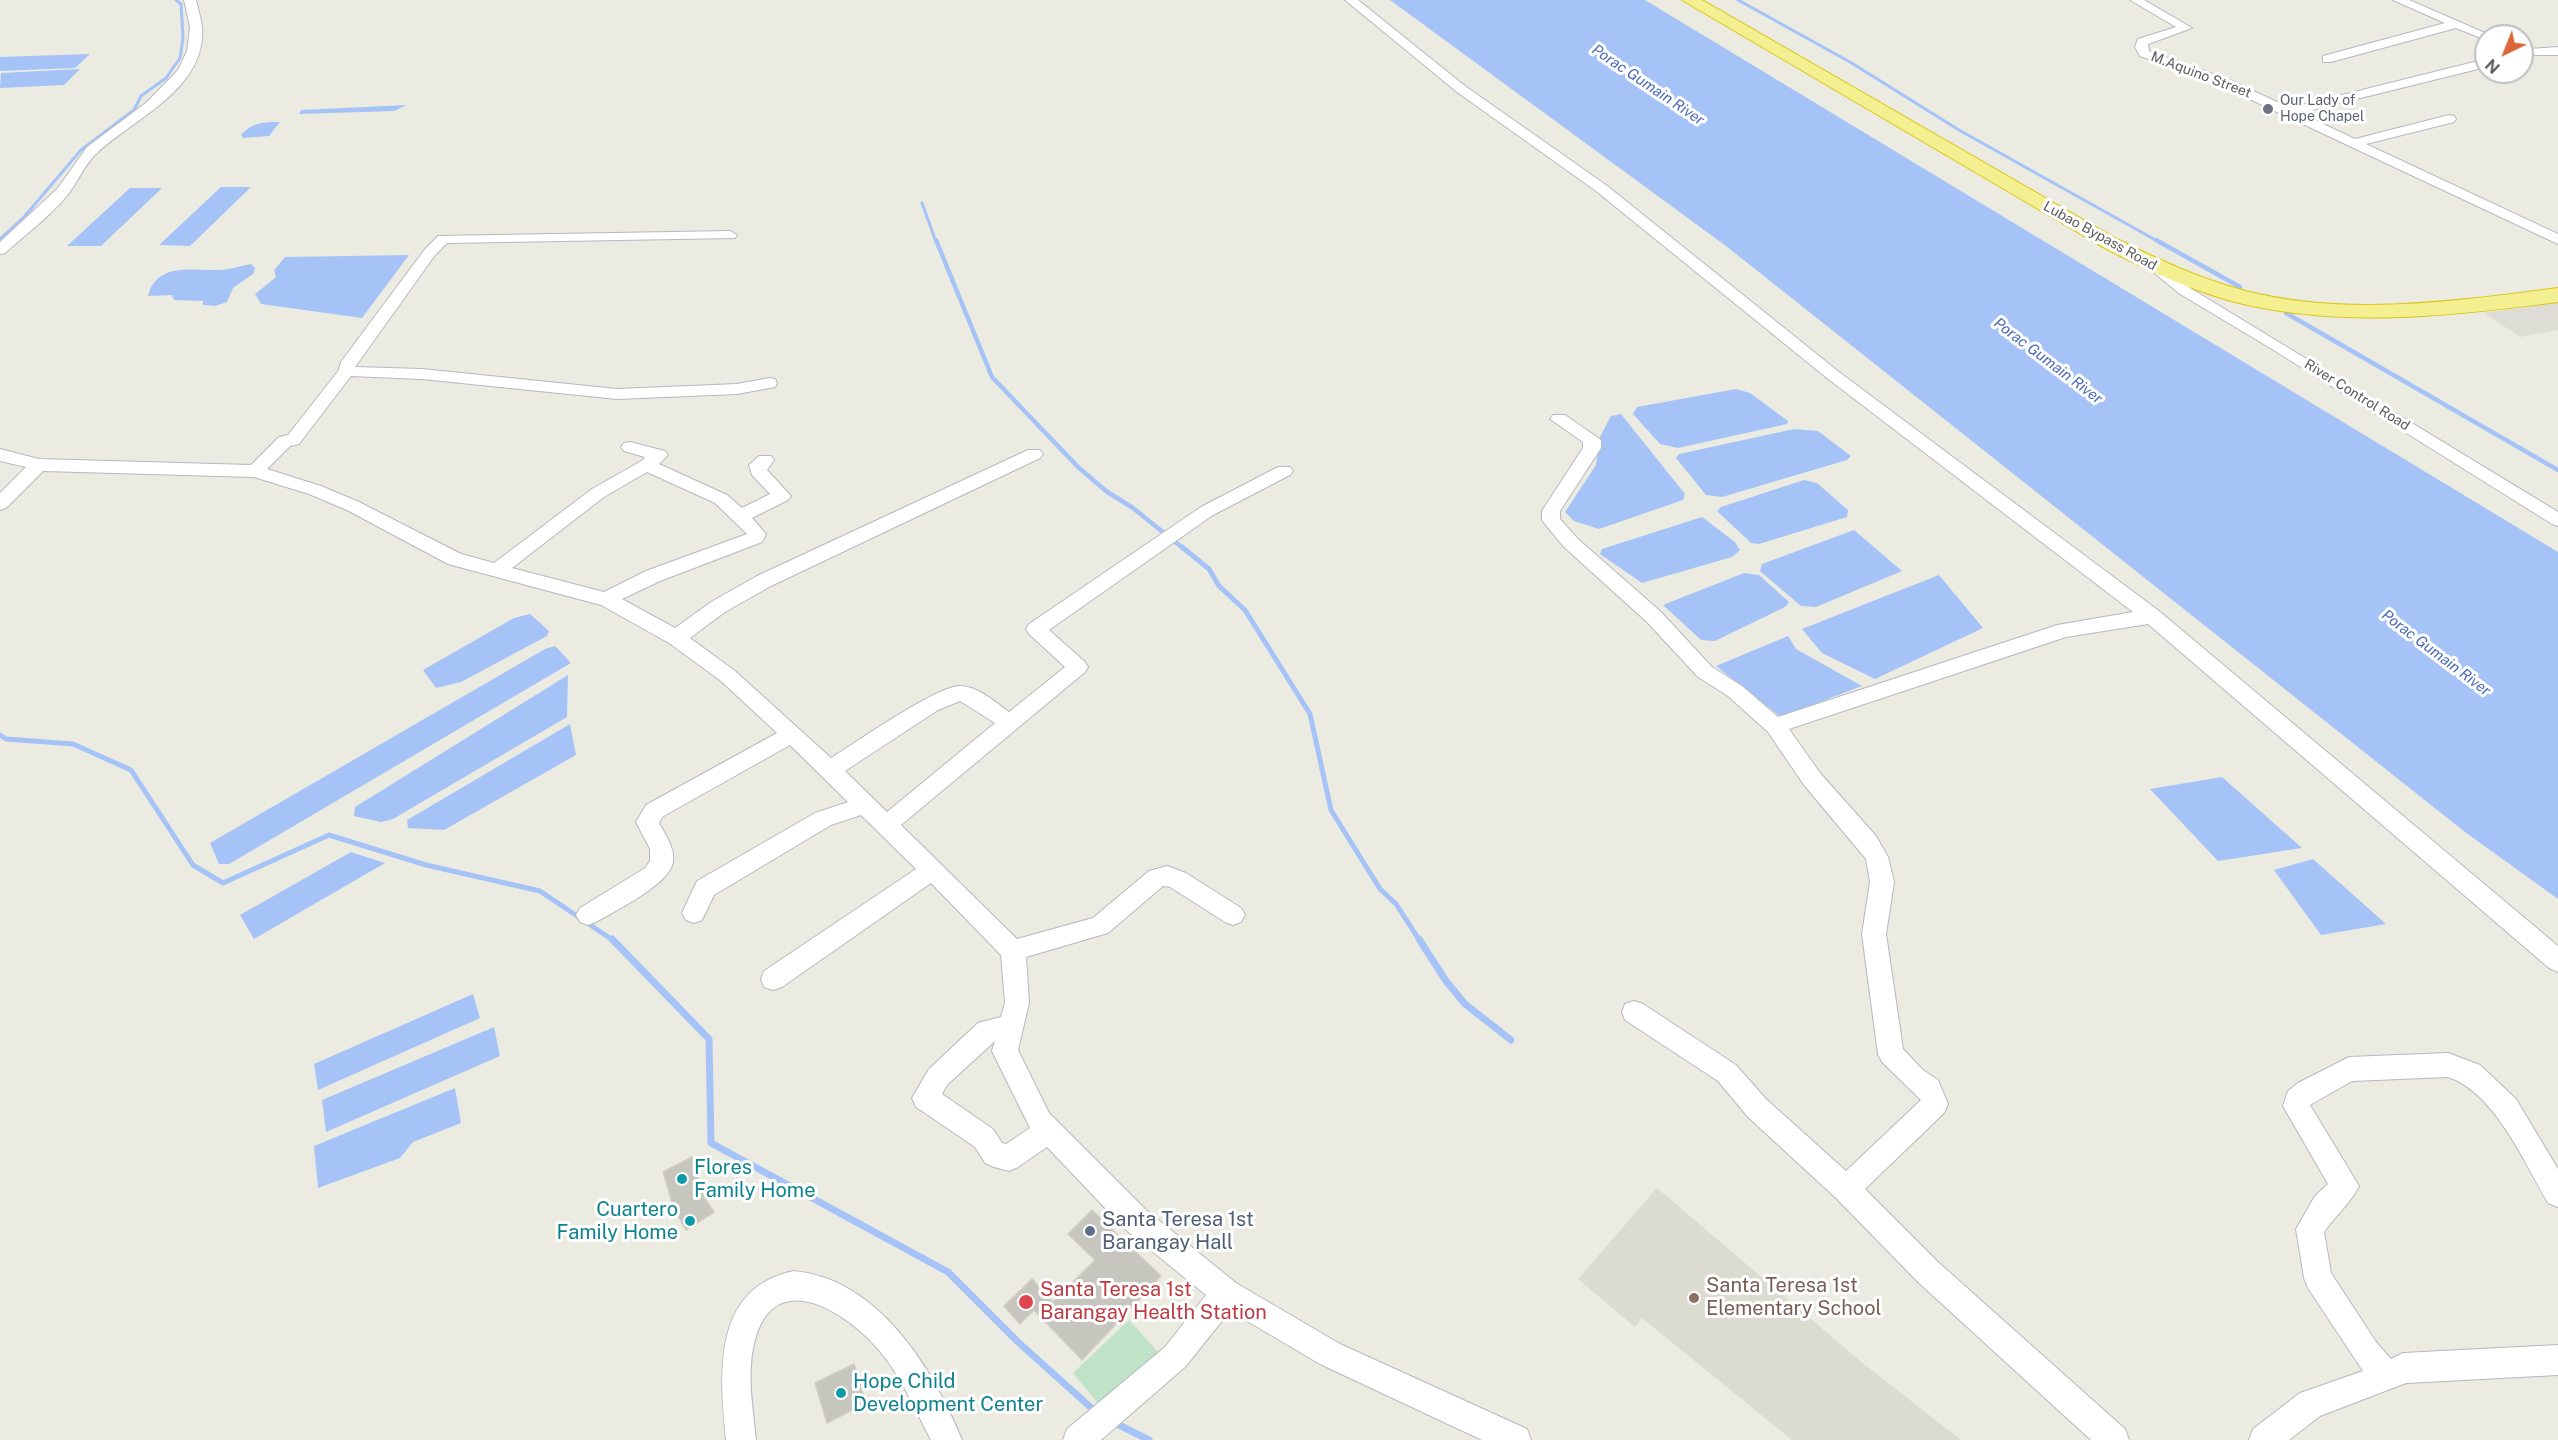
<!DOCTYPE html>
<style>
body{margin:0}
#map{position:relative;width:2558px;height:1440px;overflow:hidden;background:#ecebe2;font-family:"Public Sans",sans-serif}
canvas{display:block}
.north{position:absolute;left:2474px;top:24px;width:60px;height:60px;box-sizing:border-box;background:#fff;border:2px solid #bdbec0;border-radius:50%;rotate:223deg;font-size:16px;font-weight:700;line-height:24px;text-align:center;color:#5a5c61}
.north::after{content:'';display:block;margin:auto;width:21px;height:27px;background:#da6639;clip-path:polygon(50% 0,100% 100%,50% 72%,0 100%)}
</style>
<div id="map">
<canvas width="2558" height="1440"></canvas>
<div class="north">N</div>
</div>
<script>
const c = document.querySelector('canvas').getContext('2d');
c.lineJoin = 'round';
function fillPath(path, color) { c.fillStyle = color; c.fill(path, 'evenodd'); }
function trace(path, color, width, dash) { c.strokeStyle = color; c.lineWidth = width; c.lineCap = dash ? 'butt' : 'round'; c.setLineDash(dash || []); c.stroke(path); }
function drawText(font, color, halo, rows, align = 'center') {
  c.font = font + ' "Public Sans",sans-serif'; c.lineWidth = 6; c.setLineDash([]); c.textBaseline = 'middle'; c.strokeStyle = halo; c.fillStyle = color; for (const [text, x, y, turn = 0] of rows) {
    c.save(); c.translate(x, y); c.rotate((+turn || 0) * Math.PI / 180); c.textAlign = isNaN(turn) ? turn : align; if (halo) c.strokeText(text, 0, 0); c.fillText(text, 0, 0); c.restore();
  }
}
const industrial = new Path2D(`
 M2558 303V330L2520 337 2484 313Z`);
const education = new Path2D(`
 M1657 1188 1860 1361 1961 1440H1792L1642 1318 1635 1327 1578 1279Z`);
const green = new Path2D(`
 M1129 1320 1159 1353 1102 1408 1073 1373Z`);
const water = new Path2D(`
 M1390 0H1645L2558 552V899L2465 832 1726 246Z
 M90 54 75 68 0 71V57Z
 M80 69 64 85 0 88 1 73Z
 M407 105 394 111 299 114 301 110Z
 M280 122 269 136 243 138 241 135C253 122 263 122 280 122Z
 M221 187H251L190 246 159 245Z
 M130 188H162L101 246H67Z
 M409 255 362 318 261 304 255 294 276 277 274 270 285 257Z
 M251 264 255 268 253 274 233 288 227 302 215 306 203 305V301L174 300 172 295 148 296C157 261 194 271 218 270 229 270 240 266 251 264Z
 M1736 389 1750 393 1788 421 1787 424 1678 448 1660 444 1633 414 1637 407Z
 M1621 414 1685 494 1683 500 1599 529 1574 521 1565 512 1596 465 1600 437 1611 416Z
 M1794 429 1818 431 1851 456 1847 460 1722 497 1706 495 1676 458 1679 454Z
 M1804 480 1817 483 1848 510 1847 517 1759 544 1751 543 1717 511 1721 507Z
 M1702 517 1735 542 1740 550 1732 557 1642 583 1600 554 1602 549Z
 M1854 530 1902 571 1816 607 1801 606 1760 571 1762 564Z
 M1744 573 1759 575 1789 602 1785 607 1715 641 1701 640 1663 605Z
 M1939 575 1983 628 1875 679 1822 653 1802 629Z
 M530 614 549 631 547 636 461 682 436 688 423 670 514 618Z
 M1788 636 1796 649 1862 686 1781 717 1716 666Z
 M555 646 571 663 229 864H219L210 843 545 649Z
 M568 675 567 717 393 819 381 822 354 816 355 807Z
 M570 724 576 755 444 830 408 828 407 820Z
 M2222 777 2302 848 2218 861 2150 789Z
 M351 852 385 863 254 939 240 915Z
 M2313 859 2386 924 2321 935 2274 870Z
 M473 994 480 1018 318 1090 314 1064Z
 M494 1027 500 1056 326 1132 322 1100Z
 M455 1088 461 1123 413 1142 400 1158 318 1188 314 1146Z`);
const streamFar3 = new Path2D(`
 M1738 0 1850 62 1959 130 2159 242
 M922 203 936 242
 M0 239 24 217 81 150 134 110 141 96 166 78 180 58 183 38 181 4 176 0`);
const streamFar2 = new Path2D(`
 M936 240 992 377 1078 467 1106 491 1133 508 1184 549
 M2156 240 2240 287
 M2286 313 2558 470`);
const streamFar1 = new Path2D(`
 M1182 547 1209 569 1219 586 1245 610 1310 714 1331 810 1380 889 1396 904 1420 941
 M0 735 6 739 73 744 131 770 193 865 223 883 329 835 426 865 540 891 614 941`);
const stream = new Path2D(`
 M612 939 709 1039 711 1143 948 1272 1018 1342 1097 1413
 M1419 939 1446 981 1465 1004 1511 1040
 M1113 1422 1149 1440`);
const building = new Path2D(`
 M692 1157 704 1197 714 1212 686 1230 674 1209 663 1172Z
 M1092 1210 1161 1276 1082 1360 1034 1310 1020 1324 1004 1306 1032 1279 1053 1302 1095 1260 1068 1234Z
 M854 1364 866 1403 827 1423 815 1383Z`);
const minor = new Path2D(`
 M184 0H196C198 9 201 18 202 27 207 88 135 118 98 152 85 163 79 180 69 193 51 216 26 234 5 253L0 254V242L58 188 87 147 147 102 178 70 187 51 190 27Z
 M1345 0H1358L1465 86 1606 185 1839 372 2159 611 2558 946V972L2549 968 2148 624 2066 637 1789 729 1820 773 1876 836 1888 857 1894 882 1886 934 1903 1049 1923 1070 1938 1080 1948 1104 1944 1113 1865 1189 1938 1262 2125 1429 2129 1440H2091L1918 1282 1836 1198 1748 1117 1718 1081 1625 1020 1622 1012 1625 1004 1634 1001 1643 1004 1736 1065 1766 1099 1846 1171 1921 1100 1882 1062 1878 1054 1862 934 1870 882 1866 859 1804 785 1768 732 1728 696 1698 677 1647 622 1564 547 1545 524 1542 520V511L1583 448V442L1550 419 1553 415H1565L1601 440V448L1560 511V519L1578 539 1661 612 1712 667 1742 686 1778 717 2057 625 2133 612 1827 378 1596 191 1457 92Z
 M2130 0H2144L2192 28 2148 44 2149 51 2232 81 2290 108 2486 59V67L2300 113 2355 139 2449 115 2454 116 2456 119 2454 122 2366 144 2558 234V244L2224 87 2140 56 2135 47 2138 39 2176 27Z
 M2393 0H2409L2492 36H2486V40L2456 28 2331 62H2323V56L2445 23Z
 M2522 47 2529 49 2558 47V55H2522Z
 M730 231 737 235 735 238 447 243 435 255 355 367 422 369 617 389 737 384 769 378 775 379 777 383 775 387 737 394 617 399 422 379 351 376 299 444 290 446 267 469 321 486 359 502 461 554 494 563 592 489 643 460 645 457 624 451 621 447 624 443 630 442 665 451 668 455 659 464 727 495 742 508 770 494 752 475 749 465 759 456H771L774 460 767 470 791 496 788 500 752 518 766 534 762 542 660 581 622 599 675 628 711 602 757 576 1028 450H1040L1043 454 1040 458 771 586 725 612 690 638 735 671 831 758C854 744 939 684 961 686 979 687 995 702 1009 712L1065 667 1029 634 1026 629 1029 624 1201 507 1278 467H1290L1293 471 1290 475 1213 515 1049 630 1085 662 1088 667 1085 672 901 825 1017 939 1093 918 1149 871 1167 866 1186 873 1241 908 1245 915 1241 922 1233 925 1225 922 1170 887 1163 886 1108 933 1026 957 1029 1003 1018 1050 1049 1113 1146 1210 1236 1283 1340 1344 1527 1429 1531 1440H1482L1320 1364 1230 1311 1185 1367 1101 1440H1063L1067 1429 1165 1347 1206 1295 1126 1230 1047 1147 1018 1167 1009 1171 994 1167 985 1163 975 1147 916 1107 912 1098 929 1069 978 1023 1001 1017 1005 1003 1001 955 931 883 782 987 773 990 764 987 761 979 764 971 916 869 861 815 831 825 714 895 702 920 694 923 686 920 682 913 697 881 815 813 848 802 790 745 662 817 659 823C665 834 675 848 673 862 670 884 615 911 596 922L588 925 580 922 576 915 580 908 645 868 650 861V849L636 822 646 805 777 733 721 681 669 643 601 605 448 564 347 510 309 494 254 477 43 471 6 508 0 510V493L26 467 0 461V449L39 459 251 465 279 437 288 435 339 370 341 362 425 249 438 236ZM647 472 715 503 747 534 646 571 604 592 512 568 604 497ZM960 701 995 723 887 812 845 771 938 710ZM995 1041 992 1051 1030 1128 1006 1144 1002 1143 993 1129 942 1094 947 1085Z
 M2157 263 2162 265 2190 288 2558 512V526L2552 524 2267 346 2180 294 2152 271 2149 268Z
 M2448 1053 2480 1065 2516 1099 2558 1169V1207L2548 1203C2524 1162 2495 1093 2448 1077L2352 1081 2310 1105 2359 1186C2351 1203 2335 1216 2324 1232L2331 1273 2376 1342 2391 1359 2403 1353 2558 1345V1375L2406 1383 2320 1416 2289 1440H2249L2253 1429 2300 1393 2363 1371 2308 1288 2304 1278 2296 1229 2315 1196 2328 1184 2283 1106 2288 1091 2298 1083 2349 1057Z
 M794 1271C879 1279 933 1369 962 1440H931C915 1410 901 1375 878 1349 846 1312 775 1266 755 1340 746 1373 753 1407 756 1440H726C720 1375 711 1288 794 1271Z`);
const highway = new Path2D(`
 M1682 0H1702L2115 238C2157 259 2200 279 2246 291 2347 317 2456 301 2558 288V302C2450 316 2338 329 2231 301 2185 288 2143 268 2101 246Z`);
const markers = [
 [2268,109,6,"#6b7280"],
 [682,1179,6,"#0f9aa8"],
 [690,1221,6,"#0f9aa8"],
 [1090,1231,6,"#5c6f8a"],
 [1694,1298,6,"#8d6e63"],
 [1026,1302,8,"#e0444e"],
 [841,1393,6,"#0f9aa8"]
];
const farStreetnames = [
 ["M.Aquino Street",2201,75,21],
 ["Lubao Bypass Road",2100,236,29],
 ["River Control Road",2357,395,32]
];
const farWorshipnames = [
 ["Our Lady of",2280,101],
 ["Hope Chapel",2280,117]
];
const farWaternames = [
 ["Porac Gumain River",1648,85,34],
 ["Porac Gumain River",2048,361,37],
 ["Porac Gumain River",2436,653,37]
];
const nearCulturenames = [
 ["Flores",694,1168],
 ["Family Home",694,1191],
 ["Cuartero",678,1210,"right"],
 ["Family Home",678,1233,"right"],
 ["Hope Child",853,1382],
 ["Development Center",853,1405]
];
const nearServicenames = [
 ["Santa Teresa 1st",1102,1220],
 ["Barangay Hall",1102,1243]
];
const nearEducationnames = [
 ["Santa Teresa 1st",1706,1286],
 ["Elementary School",1706,1309]
];
const nearHealthnames = [
 ["Santa Teresa 1st",1040,1290],
 ["Barangay Health Station",1040,1313]
];
fillPath(industrial, '#ddddd6');
fillPath(education, '#dbdbd0');
fillPath(green, '#c0e2c7');
fillPath(water, '#a6c3f7');
trace(streamFar3, '#a6c3f7', 3);
trace(streamFar2, '#a6c3f7', 4.5);
trace(streamFar1, '#a6c3f7', 5);
trace(stream, '#a6c3f7', 7);
fillPath(building, '#c7c6be');
trace(building, '#d0cec1', 1.5);
trace(minor, '#b7b8bd', 2);
trace(highway, '#dbc512', 2);
fillPath(minor, '#fff');
fillPath(highway, '#f4ef91');
for (const [x, y, r, color] of markers) { const dot = new Path2D(); dot.arc(x, y, r, 0, 2 * Math.PI); c.fillStyle = color; c.fill(dot); trace(dot, '#fff', 2); }
drawText('14px', '#5a5c61', '#fff', farStreetnames);
drawText('14px', '#5b616d', '#fff', farWorshipnames, 'left');
drawText('italic 15px', '#4b6ab8', '#fff', farWaternames);
drawText('20px', '#0d838f', '#fff', nearCulturenames, 'left');
drawText('20px', '#4e5e75', '#fff', nearServicenames, 'left');
drawText('20px', '#785e54', '#fff', nearEducationnames, 'left');
drawText('20px', '#be3a42', '#fff', nearHealthnames, 'left');
</script>
